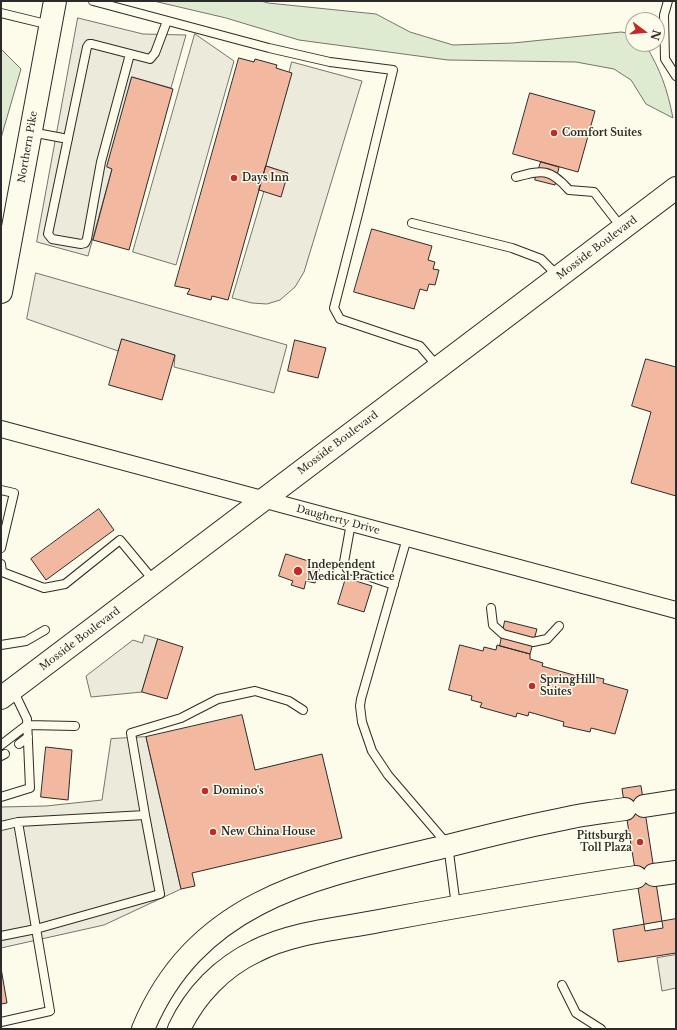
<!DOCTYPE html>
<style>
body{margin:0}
#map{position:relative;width:677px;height:1030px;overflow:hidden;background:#fdfbea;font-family:"Libre Baskerville",serif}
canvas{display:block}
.frame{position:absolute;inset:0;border:2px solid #2b2b2b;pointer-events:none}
.north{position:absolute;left:625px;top:12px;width:40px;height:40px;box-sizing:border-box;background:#fdfbea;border:1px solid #a9a89e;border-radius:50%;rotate:106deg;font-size:11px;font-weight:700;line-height:16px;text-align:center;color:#2b2b2b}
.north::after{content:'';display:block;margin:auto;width:14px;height:18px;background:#c62828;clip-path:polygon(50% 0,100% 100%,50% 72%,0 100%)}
</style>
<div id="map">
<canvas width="677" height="1030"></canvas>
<div class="frame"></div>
<div class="north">N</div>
</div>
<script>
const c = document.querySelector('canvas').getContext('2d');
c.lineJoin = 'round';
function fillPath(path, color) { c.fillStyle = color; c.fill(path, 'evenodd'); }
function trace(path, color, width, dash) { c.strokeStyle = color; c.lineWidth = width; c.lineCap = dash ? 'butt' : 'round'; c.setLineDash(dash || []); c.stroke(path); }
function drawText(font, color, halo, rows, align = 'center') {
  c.font = font + ' "Libre Baskerville",serif'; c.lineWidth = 3; c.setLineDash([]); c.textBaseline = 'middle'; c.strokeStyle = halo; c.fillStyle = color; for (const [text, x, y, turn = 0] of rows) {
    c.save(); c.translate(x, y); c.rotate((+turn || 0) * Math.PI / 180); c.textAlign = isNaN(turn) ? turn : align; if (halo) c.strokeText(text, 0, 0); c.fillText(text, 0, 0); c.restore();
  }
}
const green = new Path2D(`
 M154 1H261L268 3 376 14 410 32 453 45 513 43 621 32 633 34V44H645C661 71 667 88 673 118L646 104 631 80 614 69 576 62 448 60 299 40 226 18Z
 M1 49 21 69 1 138Z`);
const parking = new Path2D(`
 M78 18 143 34 186 35 171 88 132 77 112 169 88 256 37 242Z
 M195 34 234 61 176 265 133 252Z
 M292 62 362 81 304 272 295 287 280 300 267 304 252 303 232 298 264 191 287 173 266 166Z
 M36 273 287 345 274 393 174 367 175 355 122 340 118 351 27 319Z
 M145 635 158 639 142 692 91 697 86 676 133 640 142 643Z
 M146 737 181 889 104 925 1 948V807L46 806 102 800 111 739Z
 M676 955V988L662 991 657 958Z`);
const building = new Path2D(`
 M239 58 254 62 255 59 277 65 276 68 292 73 228 300 212 296 211 300 187 294 190 289 175 286Z
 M132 77 173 89 129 250 93 240 112 169 107 167Z
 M530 93 595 111 578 172 513 154Z
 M541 162 559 167 555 185 535 180Z
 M266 166 288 173 281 197 259 190Z
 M372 229 432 246 428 260 435 262 433 269 439 270 435 285 429 284 427 291 420 289 414 309 354 292Z
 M122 339 175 355 162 400 109 385Z
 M295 340 326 348 318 378 288 371Z
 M646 359 676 367V496L631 483 651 412 632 406Z
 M99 509 114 530 46 580 31 559Z
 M286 554 321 565 315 583 306 581 304 589 291 585 293 581 279 576Z
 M346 578 372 586 364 612 338 604Z
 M505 621 537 629 530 654 500 646Z
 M158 639 183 647 167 699 142 692Z
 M460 645 483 651 484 647 496 650 497 645 530 654V659L543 663 542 666 577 676V673L604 679 603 683 628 690 615 734 591 728 590 732 563 726 564 722 529 712 528 716 517 713 516 717 480 707 482 703 471 700 472 696 449 690Z
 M242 715 255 770 322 754 342 838 192 873 195 886 181 889 146 737Z
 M46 747 72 750 68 800 41 797Z
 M641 786 663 928 645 931 622 789Z
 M676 919V953L618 962 613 930Z
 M1 968 7 1003 1 1004Z`);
const service = new Path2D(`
 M93 1 269 48 330 62 393 70 359 210 334 308 340 319 420 346 438 367
 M668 1 664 15 665 59 676 76
 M1 13 50 25
 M130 54 101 162 87 239 85 243 81 244 52 239 48 234 87 47 89 44H92L150 59 155 53 167 21
 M31 132 68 139
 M516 177C542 170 550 168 569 190L594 192 622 228
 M412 223 512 248 541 259 558 276
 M1 490 14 493 1 548
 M351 523 344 562 347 569 394 585
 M407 538 361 699 360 706 362 722 372 751 388 775 448 845 456 906
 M1 564 2 572 44 588 65 584 120 540 154 581
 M491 608 493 625 503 634 533 642 547 639 559 626
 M1 645 26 641 45 630
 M19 744 28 737
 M1 745 27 725 75 726
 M1 756 5 754
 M1 797 30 788 27 719 13 690
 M145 815 131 733 181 718 218 699 255 691 289 701 303 710
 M1 826 18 822 145 815 160 894 36 929 1 936
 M562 985 576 1013 601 1029
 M1 1022 50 1011 18 822`);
const minor = new Path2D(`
 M1 429 676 610`);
const secondary = new Path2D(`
 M1 292 55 1`);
const primary = new Path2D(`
 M1 698 676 188`);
const motorway = new Path2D(`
 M644 806 676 801
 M654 875 676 872
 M143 1029C197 899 315 877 439 848 480 838 521 827 563 819 583 814 605 812 625 809
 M179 1029C195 995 222 967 256 951 293 932 339 929 379 921 465 905 550 890 636 877`);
const markers = [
 [554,133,4,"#c62828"],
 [234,178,4,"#c62828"],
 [298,571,5,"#c62828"],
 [532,686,4,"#c62828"],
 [205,791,4,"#c62828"],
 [213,832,4,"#c62828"],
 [640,842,4,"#c62828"]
];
const poiNames = [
 ["Comfort Suites",562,133],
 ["Days Inn",242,178],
 ["Independent",307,565],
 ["Medical Practice",307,577],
 ["SpringHill",540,680],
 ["Suites",540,692],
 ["Domino's",213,791],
 ["New China House",221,832],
 ["Pittsburgh",632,836,"right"],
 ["Toll Plaza",632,848,"right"]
];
const streetNames = [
 ["Northern Pike",28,147,-80],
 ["Mosside Boulevard",597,248,-37],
 ["Mosside Boulevard",338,443,-37],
 ["Daugherty Drive",338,520,15],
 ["Mosside Boulevard",80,639,-37]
];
fillPath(green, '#deebd1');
trace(green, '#74746e', 1);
fillPath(parking, '#eceadb');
trace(parking, '#74746e', 1);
fillPath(building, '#f2b8a0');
trace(building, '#2b2b2b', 1);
trace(service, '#2b2b2b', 10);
trace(minor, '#2b2b2b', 18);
trace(secondary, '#2b2b2b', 24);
trace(primary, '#2b2b2b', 24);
trace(motorway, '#2b2b2b', 24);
trace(service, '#fdfbea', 8);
trace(minor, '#fdfbea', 16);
trace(secondary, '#fdfbea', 22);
trace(primary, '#fdfbea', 22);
trace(motorway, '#fdfbea', 22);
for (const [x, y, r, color] of markers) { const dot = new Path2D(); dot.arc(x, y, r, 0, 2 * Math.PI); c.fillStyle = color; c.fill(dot); trace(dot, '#fdfbea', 1.5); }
drawText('bold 10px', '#2b2b2b', '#fdfbea', poiNames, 'left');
drawText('10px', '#2b2b2b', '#fdfbea', streetNames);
</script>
